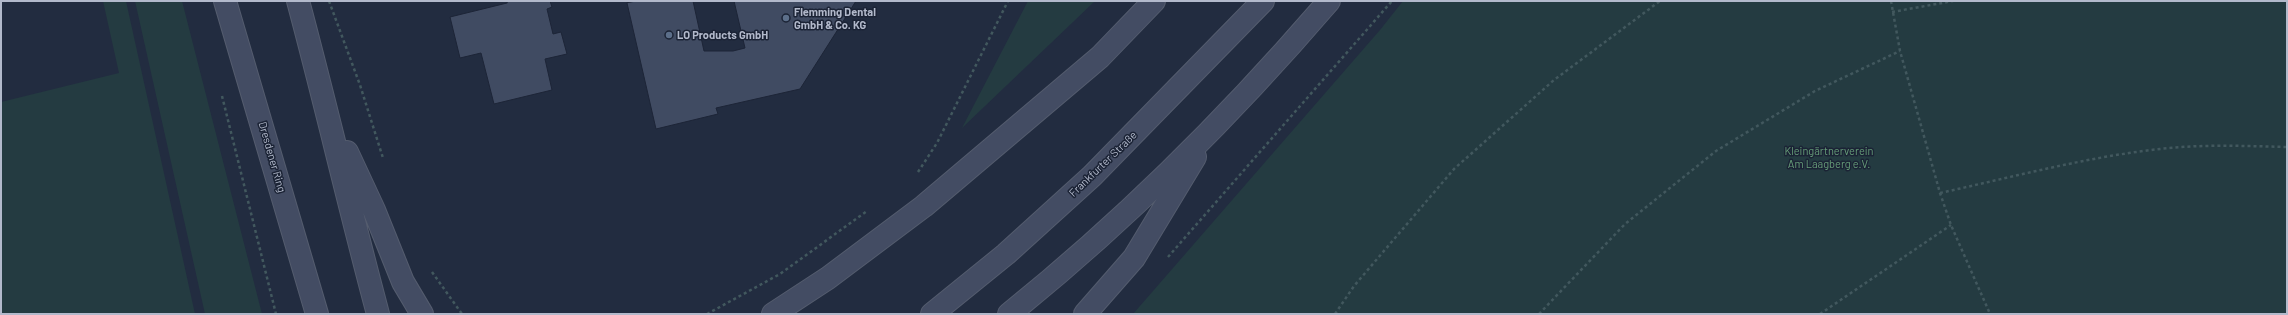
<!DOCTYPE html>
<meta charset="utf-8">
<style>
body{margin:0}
#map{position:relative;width:2288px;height:315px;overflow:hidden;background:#222c40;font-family:Barlow,sans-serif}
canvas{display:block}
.frame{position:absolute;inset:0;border:2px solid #b2b9cb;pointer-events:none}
</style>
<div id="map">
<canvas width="2288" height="315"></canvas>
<div class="frame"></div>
</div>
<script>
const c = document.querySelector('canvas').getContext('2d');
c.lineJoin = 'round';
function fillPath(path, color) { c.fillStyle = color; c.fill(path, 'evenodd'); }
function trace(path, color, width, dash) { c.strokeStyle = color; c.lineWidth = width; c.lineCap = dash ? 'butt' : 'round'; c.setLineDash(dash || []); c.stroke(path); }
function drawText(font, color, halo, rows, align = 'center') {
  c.font = font + ' Barlow,sans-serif'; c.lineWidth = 3; c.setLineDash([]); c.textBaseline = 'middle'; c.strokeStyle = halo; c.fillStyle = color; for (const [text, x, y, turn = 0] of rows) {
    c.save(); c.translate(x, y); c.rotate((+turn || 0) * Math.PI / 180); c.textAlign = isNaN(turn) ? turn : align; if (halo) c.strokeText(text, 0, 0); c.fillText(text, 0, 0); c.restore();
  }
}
const green = new Path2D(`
 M103 1H126L195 314H1V102L119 73Z
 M135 1H182L262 314H205Z
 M1028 1H1095L962 128Z
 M1403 1H2287V314H1133L1380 30Z`);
const building = new Path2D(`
 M507 1H550L552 7 547 9 553 34 561 32 567 54 545 59 552 90 494 104 481 53 460 58 450 17 507 3Z
 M637 1H693L704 51H733L745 48 734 1H856L800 89 716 108 718 114 656 129 627 3Z`);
const path = new Path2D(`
 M329 1 360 85 383 158
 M1891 1 1900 51 1940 193 1951 225 1990 314
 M1892 12 1953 1
 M222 96 276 314
 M918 172 937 143 1008 1
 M1940 193C2013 177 2086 157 2160 149 2202 144 2245 146 2287 147
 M1168 257 1392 1
 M432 272 462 314
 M707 314 780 274 867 211
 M1335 314 1354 286 1454 169 1554 80 1660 1
 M1539 314 1625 224 1716 151 1815 91 1900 51
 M1820 314 1951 225`);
const secondary = new Path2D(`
 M225 1 317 314
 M298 1C326 105 350 210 378 314
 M347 152 374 210 403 282 422 314
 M773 314 828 278 924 206 1100 57 1154 1
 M932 314 1006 254 1092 176 1263 1
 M1009 314C1125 221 1232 114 1329 1
 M1085 314 1134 258 1195 157`);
const markers = [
 [786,18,4,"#5c6f8a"],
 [669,35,4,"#5c6f8a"]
];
const poiNames = [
 ["Flemming Dental",794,12],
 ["GmbH & Co. KG",794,25],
 ["LO Products GmbH",677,35]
];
const parkNames = [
 ["Kleingärtnerverein",1829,151],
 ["Am Laagberg e.V.",1829,164]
];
const streetNames = [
 ["Dresdener Ring",272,157,74],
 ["Frankfurter Straße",1103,164,-44]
];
fillPath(green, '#243b41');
fillPath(building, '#404b62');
trace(building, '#1d2537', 1);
trace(secondary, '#545c6e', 24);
trace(path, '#42585e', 2.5, [3, 3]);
trace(secondary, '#434c63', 22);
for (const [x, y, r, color] of markers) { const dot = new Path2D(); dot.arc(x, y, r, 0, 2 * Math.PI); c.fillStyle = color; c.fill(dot); trace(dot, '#1b2335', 1.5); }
drawText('bold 11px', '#b2b9cb', '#1b2335', poiNames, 'left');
drawText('11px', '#679e79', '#1b2335', parkNames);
drawText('11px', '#b2b9cb', '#1b2335', streetNames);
</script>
